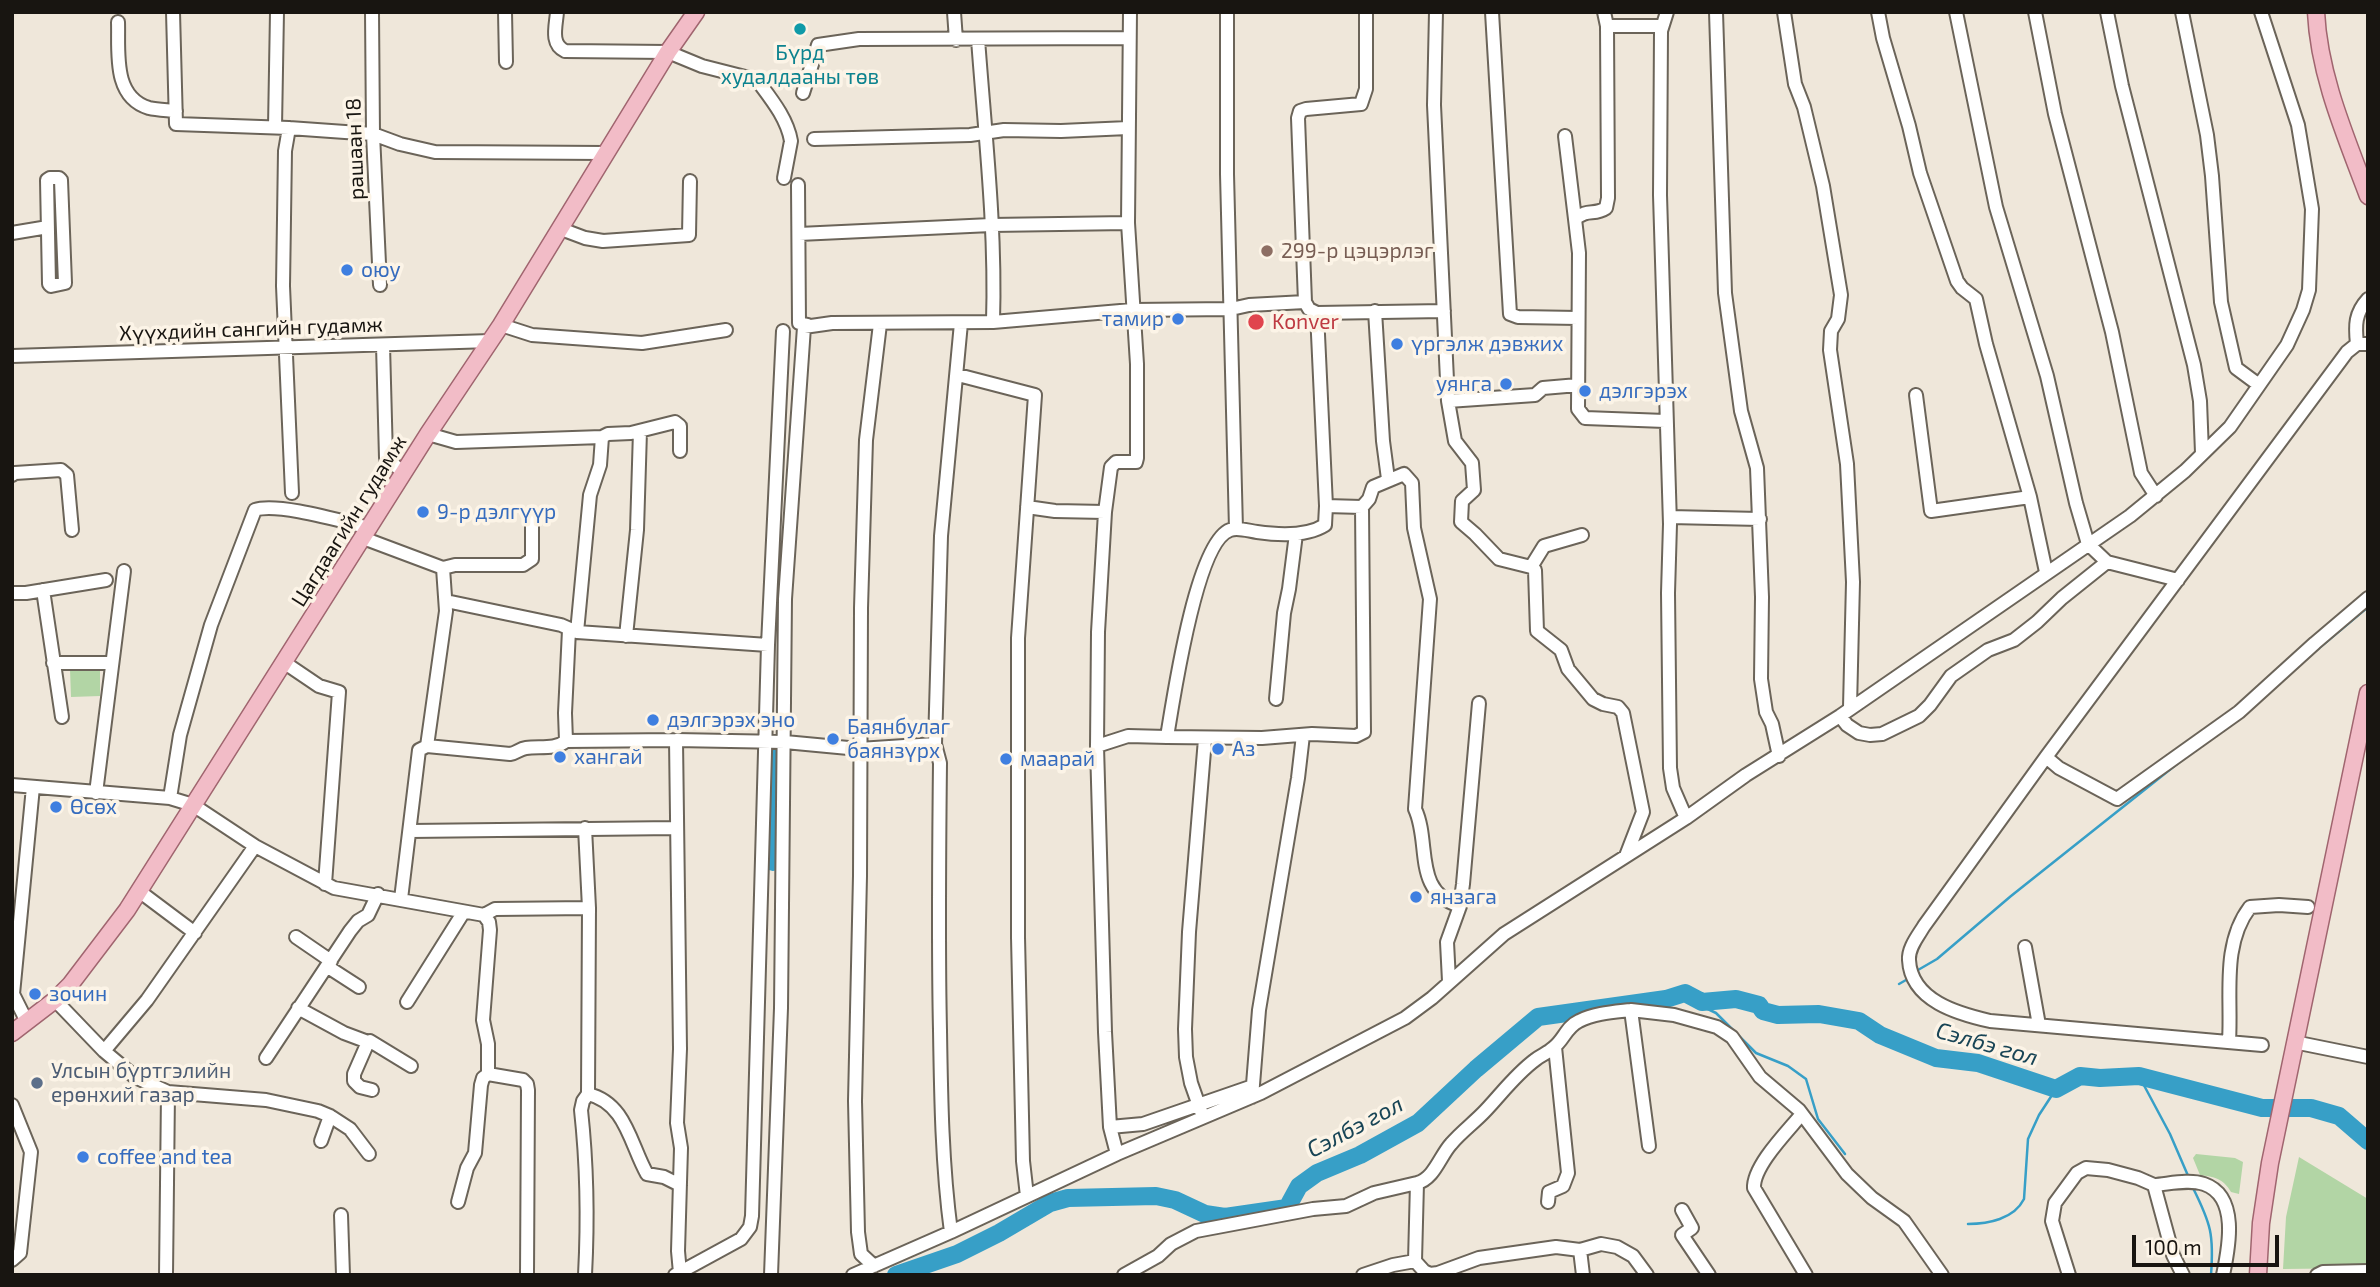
<!DOCTYPE html>
<meta charset="utf-8">
<style>
body{margin:0}
#map{position:relative;width:2380px;height:1287px;overflow:hidden;background:#efe7da;font-family:"Exo 2",sans-serif}
canvas{display:block}
.frame{position:absolute;inset:0;border:14px solid #181511;pointer-events:none}
.scale{position:absolute;left:2132px;top:1235px;width:147px;height:32px;box-sizing:border-box;border:4px solid #181511;border-top:0;padding-left:9px;font-size:21px;line-height:24px;white-space:nowrap;color:#181511;-webkit-text-stroke:5px #fcf4e7;paint-order:stroke}
</style>
<div id="map">
<canvas width="2380" height="1287"></canvas>
<div class="frame"></div>
<div class="scale">100 m</div>
</div>
<script>
const c = document.querySelector('canvas').getContext('2d');
c.lineJoin = 'round';
function fillPath(path, color) { c.fillStyle = color; c.fill(path, 'evenodd'); }
function trace(path, color, width, dash) { c.strokeStyle = color; c.lineWidth = width; c.lineCap = dash ? 'butt' : 'round'; c.setLineDash(dash || []); c.stroke(path); }
function drawText(font, color, halo, rows, align = 'center') {
  c.font = font + ' "Exo 2",sans-serif'; c.lineWidth = 7; c.setLineDash([]); c.textBaseline = 'middle'; c.strokeStyle = halo; c.fillStyle = color; for (const [text, x, y, turn = 0] of rows) {
    c.save(); c.translate(x, y); c.rotate((+turn || 0) * Math.PI / 180); c.textAlign = isNaN(turn) ? turn : align; if (halo) c.strokeText(text, 0, 0); c.fillText(text, 0, 0); c.restore();
  }
}
const green = new Path2D(`
 M100 668V696L71 697 70 669Z
 M2196 1154 2235 1158 2243 1162 2239 1194 2231 1192C2223 1178 2214 1177 2200 1175L2193 1158Z
 M2299 1157 2368 1199V1268L2283 1269 2286 1217Z`);
const stream = new Path2D(`
 M2306 659 2368 607
 M1918 970 1937 959 2011 896 2182 760
 M1899 984 1906 980
 M1666 999 1689 1000 1716 1013 1756 1053 1788 1066 1806 1079 1818 1119 1845 1154
 M2139 1076 2170 1134 2189 1178
 M2193 1188C2211 1224 2214 1235 2211 1275
 M1968 1224C1988 1224 2014 1219 2024 1199L2028 1139 2039 1115 2056 1089`);
const river = new Path2D(`
 M773 862 776 751
 M896 1275 957 1254 999 1233 1050 1203 1068 1198 1156 1196 1175 1200 1205 1214 1225 1217 1287 1208 1299 1186 1317 1173 1360 1155 1418 1123 1476 1069 1538 1017 1666 999 1685 993 1702 1002 1736 999 1759 1005 1763 1011 1778 1015 1819 1014 1859 1021 1880 1035 1936 1058 1978 1063 2056 1089 2080 1076 2100 1078 2139 1076 2262 1108H2311L2339 1116 2368 1141`);
const minor = new Path2D(`
 M173 12 176 124 289 128 373 134 400 144 435 152 606 153
 M372 12 373 134 380 285
 M505 12 506 62
 M557 12C556 26 550 44 565 51L668 52 702 66 757 80C771 99 787 118 791 141L784 178
 M954 12 956 40
 M1227 12V174L1236 529
 M1366 12V89L1361 104 1306 109 1300 111 1298 118 1305 302 1309 309 1317 313 1444 311
 M1436 12 1434 105 1448 401 1535 395 1543 388 1578 385
 M1492 12 1510 314 1518 317 1578 318
 M1604 12 1607 26 1608 198 1606 208C1594 216 1588 208 1575 219L1579 253 1578 409 1585 418 1665 421
 M1667 12 1661 31 1660 195 1670 524 1668 593 1670 768 1673 788 1686 818
 M1716 12 1725 293 1741 411 1757 468 1762 597 1761 679 1766 712 1772 724 1779 756
 M1784 12 1795 84 1804 107 1823 186 1841 295 1838 319 1831 331 1830 350 1847 464 1853 582 1850 707
 M1878 12 1883 38 1909 126 1920 173 1957 281 1962 288 1976 299 1986 344 2030 497 2046 572
 M1956 12 1996 207 2047 376 2076 503 2088 544 2107 562 2178 580
 M2035 12 2055 114 2112 332 2141 473 2156 496
 M2107 12 2122 86 2194 365 2200 401 2202 453
 M2182 12 2207 135 2212 176 2221 302 2236 368 2259 385
 M118 22C119 51 112 97 149 108 157 110 167 110 176 111
 M1607 26H1662
 M978 39C985 134 996 228 993 322
 M803 93 818 45 859 39 1129 38
 M275 127 277 12
 M289 128 285 151 283 286 292 493
 M1565 136 1575 219
 M814 139 970 135 1004 130 1061 131 1128 128
 M50 178H59L61 180 65 283 51 286 49 284 47 180Z
 M798 185 799 323 808 325
 M561 229 585 238 603 241 689 235 690 181
 M12 233 48 227
 M799 234 991 225 1128 223
 M1375 311 1383 441 1388 479
 M1317 313 1326 506 1362 507
 M501 325 532 335 642 343 726 330
 M2357 344C2355 325 2355 313 2368 299
 M383 345 386 458 404 473
 M12 356 491 341
 M958 375 1035 395 1018 638V937L1023 1161 1027 1196
 M1916 395 1931 511 2030 497
 M1448 401 1455 441 1472 463 1474 490 1462 501 1461 522 1475 534 1499 559 1531 567 1535 570 1537 631 1561 650 1568 669 1593 699 1603 704 1618 707 1623 713 1643 812 1626 856
 M428 434 456 442 602 437 608 434 631 433 675 422 680 426V451
 M12 475 15 473 61 470 67 475 72 530
 M1027 507 1055 511 1105 512
 M1670 517 1760 519
 M363 538 443 568 446 611 427 746 419 750 401 899
 M1531 567 1544 546 1582 535
 M443 568 455 565H523L532 559V520
 M43 590 62 717
 M12 593H26L106 580
 M446 601 561 625 577 632 768 645
 M569 630 565 713 566 741 676 740 785 742 859 749 935 744
 M577 632 590 495 600 465 602 437
 M626 636 637 530 640 431
 M53 663H112
 M285 663 319 686 339 692 325 884
 M1276 699 1284 613 1289 589 1296 534
 M1840 716 1847 725 1859 733 1870 735 1882 734 1919 716 1930 705 1951 676 1988 650 2014 640 2037 622 2062 598 2107 562
 M1167 737 1262 738 1312 734 1356 736 1364 732 1362 507 1369 499 1373 487 1404 474 1412 483 1414 528 1430 599 1415 809C1431 843 1412 892 1460 906
 M676 740 680 1049 677 1123 681 1148 678 1251 680 1273
 M427 746 510 754C517 753 519 749 526 748 539 746 555 750 566 741
 M1097 746 1128 736 1167 737C1173 701 1196 542 1230 530 1238 527 1249 531 1257 532 1278 535 1306 537 1325 525L1326 506
 M2046 757 2059 768 2117 799 2239 712 2315 643 2368 598
 M12 785 170 798 193 805 255 846 334 888 484 915 495 909 589 908
 M96 793 124 571
 M170 798 180 735 211 625 255 510C277 502 344 522 370 528
 M410 831 676 828
 M139 891 195 933
 M484 915 489 922 490 930 483 1020 488 1044V1074L523 1080 527 1084 528 1090 527 1275
 M296 937 331 961
 M2025 947 2039 1025
 M328 967 359 987
 M1449 981 1447 942 1460 906 1463 884 1479 703
 M55 1000 104 1051 135 1077 168 1092 166 1275
 M407 1002 463 913
 M298 1008 344 1033 368 1042 370 1041 411 1066
 M27 1022 13 994 33 787
 M2229 1041C2232 997 2221 945 2250 907L2279 905 2308 907
 M368 1042 354 1074V1081L360 1087 372 1090
 M2294 1042 2368 1057
 M2262 1045 1990 1021C1959 1014 1911 1001 1909 960 1908 948 1918 936 1924 926L2046 757 2347 352 2357 344H2368
 M104 1051 147 1000 255 846
 M266 1058 350 931 358 921 368 915 378 894
 M168 1092 266 1100 318 1111 330 1116 350 1129 369 1154
 M588 1094C626 1103 630 1144 647 1174L664 1177 680 1185
 M1252 1097 1259 1010 1298 778 1303 735
 M12 1105 31 1152 20 1253 12 1260
 M1801 1115C1787 1132 1753 1166 1754 1188L1806 1275
 M1203 1117 1191 1083 1186 1057 1185 1029 1189 932 1205 739
 M1110 1127 1143 1124 1253 1086
 M321 1141 330 1116
 M1649 1146 1631 1010 1674 1015 1717 1027 1732 1037 1760 1077 1799 1110 1847 1174 1872 1198 1904 1221 1942 1275
 M1117 1154 1261 1093 1405 1018 1432 998 1504 934 1686 818 1746 775 1840 716 2130 516 2185 471 2230 427 2287 345 2303 310 2309 290 2312 209 2298 125 2261 12
 M1417 1183C1434 1179 1440 1156 1451 1144 1462 1131 1475 1122 1486 1110 1502 1093 1516 1074 1535 1060 1541 1055 1548 1053 1553 1048 1564 1040 1566 1027 1579 1021 1595 1013 1614 1012 1631 1010
 M2154 1185C2169 1184 2189 1179 2204 1184 2239 1196 2229 1247 2223 1275
 M458 1202 467 1168 475 1153 481 1085 483 1078 488 1074
 M1548 1202 1549 1192 1563 1186 1568 1173 1555 1047
 M1682 1210 1692 1228 1682 1235 1709 1275
 M341 1215 343 1275
 M951 1232C942 1165 941 1098 940 1030 938 941 939 852 940 763L935 744 941 536 961 323
 M1580 1250 1583 1275
 M874 1266 861 1254 858 1232 855 1101 860 876 861 608 866 440 880 324
 M585 1275C588 1219 587 1165 581 1110L583 1101 588 1094 589 908 585 828
 M675 1275 741 1239 750 1227 752 1216 768 645 783 331
 M771 1275 781 1008 785 599 804 327 832 323 993 322 1132 310 1231 309 1249 305 1305 302
 M853 1275 951 1232 1117 1154 1110 1127 1105 1032 1097 746 1098 632 1105 512 1111 467 1116 462H1136L1137 458V364L1128 223 1130 12
 M1124 1275 1158 1256 1171 1244 1196 1231 1313 1209 1346 1206 1374 1193 1417 1183 1415 1261
 M1363 1275 1393 1265 1415 1261 1424 1271 1430 1274 1438 1273 1479 1258 1556 1247 1580 1250 1601 1244 1617 1247 1633 1256 1647 1275
 M2069 1275 2052 1221 2055 1203 2077 1173 2086 1168 2108 1170 2138 1178 2154 1185 2173 1255 2183 1275
 M2317 1275 2323 1272 2368 1271`);
const major = new Path2D(`
 M2316 12C2319 76 2346 137 2368 196
 M12 1033 55 1000 70 985 127 910 428 434 501 325 668 52 696 12
 M2258 1275 2261 1223 2270 1163 2368 693`);
const markers = [
 [800,29,7,"#0f9aa8"],
 [1267,251,7,"#8d6e63"],
 [347,270,7,"#3f7fe0"],
 [1178,319,7,"#3f7fe0"],
 [1256,322,9,"#e0444e"],
 [1397,344,7,"#3f7fe0"],
 [1506,384,7,"#3f7fe0"],
 [1585,391,7,"#3f7fe0"],
 [423,512,7,"#3f7fe0"],
 [653,720,7,"#3f7fe0"],
 [833,739,7,"#3f7fe0"],
 [1218,749,7,"#3f7fe0"],
 [560,757,7,"#3f7fe0"],
 [1006,759,7,"#3f7fe0"],
 [56,807,7,"#3f7fe0"],
 [1416,897,7,"#3f7fe0"],
 [35,994,7,"#3f7fe0"],
 [37,1083,7,"#5c6f8a"],
 [83,1157,7,"#3f7fe0"]
];
const cultureNames = [
 ["Бүрд",800,53],
 ["худалдааны төв",800,77]
];
const streetNames = [
 ["рашаан 18",355,149,-92],
 ["Хүүхдийн сангийн гудамж",251,329,-2],
 ["Цагдаагийн гудамж",349,521,-58]
];
const educationNames = [
 ["299-р цэцэрлэг",1281,251]
];
const shopNames = [
 ["оюу",361,270],
 ["тамир",1164,319,"right"],
 ["үргэлж дэвжих",1411,344],
 ["уянга",1492,384,"right"],
 ["дэлгэрэх",1599,391],
 ["9-р дэлгүүр",437,512],
 ["дэлгэрэх эно",667,720],
 ["Баянбулаг",847,727],
 ["баянзүрх",847,751],
 ["Аз",1232,749],
 ["хангай",574,757],
 ["маарай",1020,759],
 ["Өсөх",70,807],
 ["янзага",1430,897],
 ["зочин",49,994],
 ["coffee and tea",97,1157]
];
const healthNames = [
 ["Konver",1272,322]
];
const serviceNames = [
 ["Улсын бүртгэлийн",51,1071],
 ["ерөнхий газар",51,1095]
];
const waterNames = [
 ["Сэлбэ гол",1987,1044,16],
 ["Сэлбэ гол",1355,1127,-28]
];
fillPath(green, '#b2d5a5');
trace(stream, '#379fc7', 2.5);
trace(river, '#379fc7', 18);
trace(minor, '#6b6459', 16);
trace(major, '#a0656f', 19);
trace(minor, '#fff', 12);
trace(major, '#f2bcc7', 16);
for (const [x, y, r, color] of markers) { const dot = new Path2D(); dot.arc(x, y, r, 0, 2 * Math.PI); c.fillStyle = color; c.fill(dot); trace(dot, '#fcf4e7', 2.5); }
drawText('21px', '#0d838f', '#fcf4e7', cultureNames);
drawText('21px', '#181511', '#fcf4e7', streetNames);
drawText('21px', '#785e54', '#fcf4e7', educationNames, 'left');
drawText('21px', '#366cbe', '#fcf4e7', shopNames, 'left');
drawText('21px', '#be3a42', '#fcf4e7', healthNames, 'left');
drawText('21px', '#4e5e75', '#fcf4e7', serviceNames, 'left');
drawText('italic 23px', '#194556', '#fcf4e7', waterNames);
</script>
